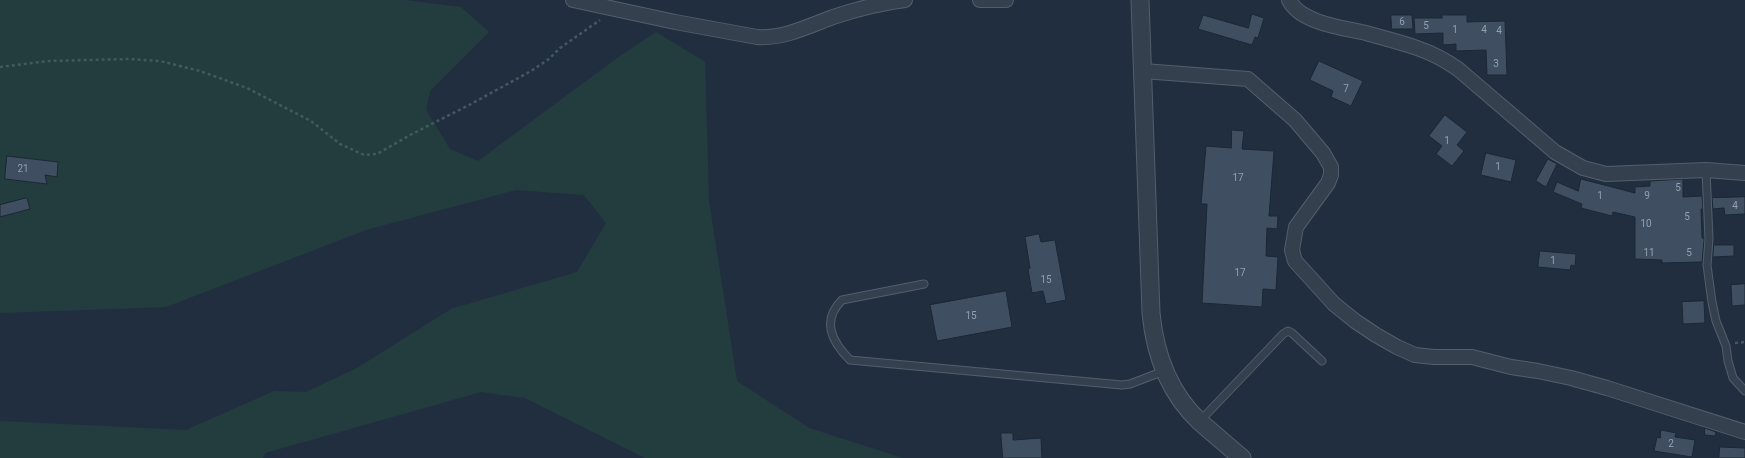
<!DOCTYPE html>
<style>
body{margin:0}
canvas{display:block;background:#212e3f}
</style>
<canvas width="1745" height="458"></canvas>
<script>
const c = document.querySelector('canvas').getContext('2d');
c.lineJoin = 'round';
function fillPath(path, color) { c.fillStyle = color; c.fill(path, 'evenodd'); }
function trace(path, color, width, dash) { c.strokeStyle = color; c.lineWidth = width; c.lineCap = dash ? 'butt' : 'round'; c.setLineDash(dash || []); c.stroke(path); }
function drawText(font, color, halo, rows, align = 'center') {
  c.font = font + ' Roboto,sans-serif'; c.lineWidth = 4; c.setLineDash([]); c.textBaseline = 'middle'; c.strokeStyle = halo; c.fillStyle = color; for (const [text, x, y, turn = 0] of rows) {
    c.save(); c.translate(x, y); c.rotate((+turn || 0) * Math.PI / 180); c.textAlign = isNaN(turn) ? turn : align; if (halo) c.strokeText(text, 0, 0); c.fillText(text, 0, 0); c.restore();
  }
}
const green = new Path2D(`
 M0 0H404L461 7 489 32 430 91 426 110 450 149 478 161 620 56 656 32 705 62 709 201 737 381 809 428 903 458H645L525 398 481 392 265 453 263 458H0V421L186 430 274 391 306 392 357 368 451 309 577 272 606 223 584 195 516 190 366 230 166 307 0 313Z`);
const building = new Path2D(`
 M1252 14 1264 18 1258 38 1255 37 1252 45 1198 29 1203 15 1248 28Z
 M1391 15H1412L1413 29H1392Z
 M1442 15H1467V22L1505 21 1507 75H1487L1486 50 1456 51V44L1443 45V33L1415 34 1414 18H1442Z
 M1319 61 1363 81 1351 106 1331 97 1333 91 1310 80Z
 M1445 115 1467 132 1457 145 1464 151 1452 166 1436 154 1442 146 1429 136Z
 M1232 130 1244 131 1242 149 1274 151 1269 216H1278L1277 229 1267 228 1266 256 1278 257 1276 290 1263 289 1262 307 1202 303 1207 204H1201L1206 146 1231 148Z
 M1486 153 1516 160 1511 182 1481 175Z
 M7 156 58 162 57 177 45 175 47 184 5 179Z
 M1548 159 1557 164 1546 187 1536 181Z
 M1581 179 1635 193V187L1650 186V181L1683 179V197L1702 196 1703 209H1701L1702 238H1704V241L1702 262 1662 263V260L1635 259V217L1613 212 1612 216 1581 208 1582 204 1553 192 1557 182 1578 191Z
 M1745 197V214L1725 215 1724 208 1713 209 1712 198Z
 M27 198 30 209 0 217V205Z
 M1039 234 1041 242 1055 240 1066 300 1046 304 1043 291 1032 293 1028 269 1030 268 1025 237Z
 M1714 245H1734V256L1713 257Z
 M1540 251 1576 254 1575 266 1571 265 1570 270 1538 267Z
 M1745 284V305L1732 306 1731 285Z
 M1006 291 1012 327 937 341 930 305Z
 M1704 301 1705 323 1683 324 1682 302Z
 M1705 428 1716 432 1715 436 1705 435Z
 M1661 430 1676 433 1675 437 1695 440 1692 457 1654 451 1657 437 1660 438Z
 M1001 433H1013V440L1041 438 1042 458H1003Z
 M1720 447 1745 448V458H1719Z`);
const path = new Path2D(`
 M0 67 48 61 129 59 160 61 200 71 247 88 311 121 340 144 364 155 377 154 412 134 471 104 531 71 549 59 560 48 600 20
 M1735 343 1745 342`);
const service = new Path2D(`
 M1706 170 1709 239 1707 265 1712 302 1716 321 1726 346 1728 361 1733 378 1745 391
 M924 284 842 300C821 321 832 342 850 360L1122 385 1130 384 1164 371
 M1200 421 1283 334 1288 331 1292 333 1322 361`);
const minor = new Path2D(`
 M573 0 675 22 757 37C783 39 809 26 833 17 857 9 880 3 905 0
 M980 0H1006
 M1289 0C1300 23 1344 28 1366 33 1383 38 1400 42 1417 48 1432 53 1445 60 1458 69L1555 152 1583 168 1606 174 1706 170 1745 173
 M1143 71 1248 79 1295 120 1323 153 1331 167V175L1328 183 1296 227 1292 250 1295 261 1334 304 1355 321 1376 335 1397 347 1415 355 1434 357H1472L1511 367 1538 371 1571 378 1607 388 1745 432`);
const tertiary = new Path2D(`
 M1140 0 1151 313C1155 355 1169 393 1200 422 1214 434 1228 446 1242 458`);
const numberNames = [
 ["6",1402,22],
 ["5",1426,26],
 ["1",1455,30],
 ["4",1484,30],
 ["4",1499,31],
 ["3",1496,64],
 ["7",1346,89],
 ["1",1447,141],
 ["1",1498,167],
 ["21",23,169],
 ["17",1238,178],
 ["5",1678,188],
 ["1",1600,196],
 ["9",1647,196],
 ["4",1735,206],
 ["5",1687,217],
 ["10",1646,224],
 ["11",1649,253],
 ["5",1689,253],
 ["1",1553,261],
 ["17",1240,273],
 ["15",1046,280],
 ["15",971,316],
 ["2",1671,444]
];
fillPath(green, '#233d3f');
fillPath(building, '#3f4e61');
trace(building, '#1c2735', 1);
trace(service, '#535e6c', 9);
trace(minor, '#535e6c', 16);
trace(tertiary, '#535e6c', 19);
trace(path, '#415a5d', 2.5, [3, 3]);
trace(service, '#35404e', 7);
trace(minor, '#35404e', 14);
trace(tertiary, '#35404e', 17);
drawText('10px', '#94a0b0', null, numberNames);
</script>
